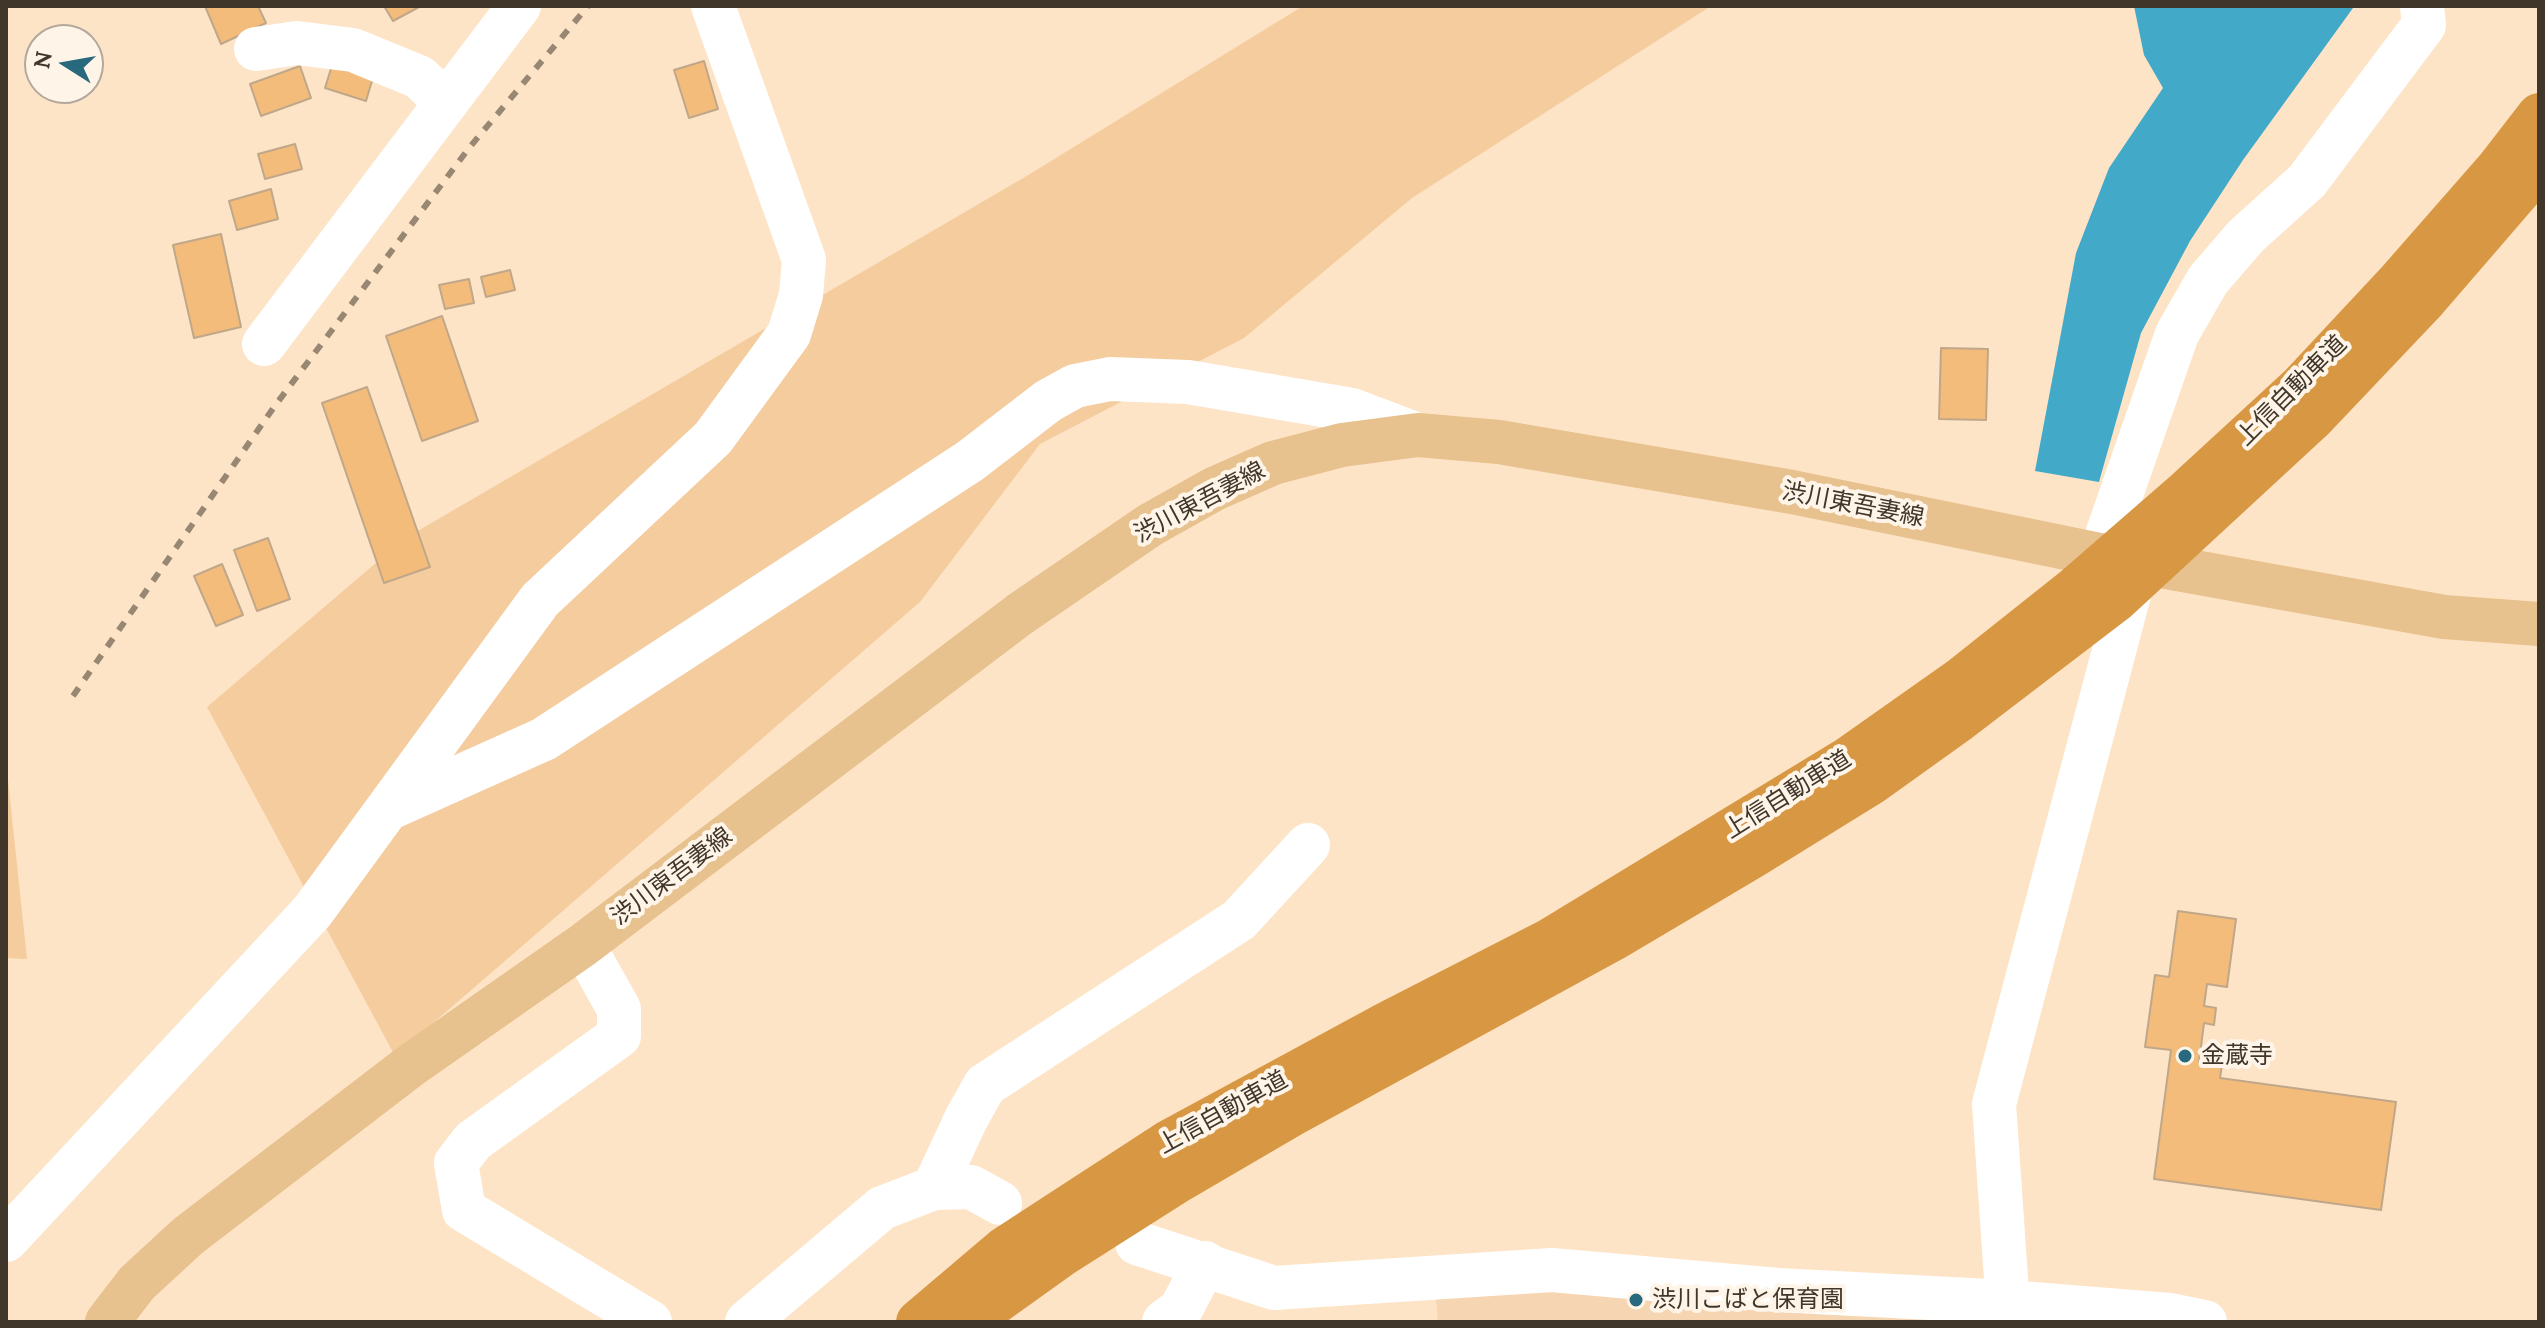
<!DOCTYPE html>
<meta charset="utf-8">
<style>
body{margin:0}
#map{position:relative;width:2545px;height:1328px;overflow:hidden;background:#fee4c6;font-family:Lora,serif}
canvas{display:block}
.frame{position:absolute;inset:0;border:8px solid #40362a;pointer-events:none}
.north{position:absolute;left:24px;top:24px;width:80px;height:80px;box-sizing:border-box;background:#fff4e8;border:2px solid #b3a89c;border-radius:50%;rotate:281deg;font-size:22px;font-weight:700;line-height:32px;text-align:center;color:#40362a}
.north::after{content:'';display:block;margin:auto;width:28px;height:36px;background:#29697d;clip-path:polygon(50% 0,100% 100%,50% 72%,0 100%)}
</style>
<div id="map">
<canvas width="2545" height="1328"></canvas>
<div class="frame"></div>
<div class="north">N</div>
</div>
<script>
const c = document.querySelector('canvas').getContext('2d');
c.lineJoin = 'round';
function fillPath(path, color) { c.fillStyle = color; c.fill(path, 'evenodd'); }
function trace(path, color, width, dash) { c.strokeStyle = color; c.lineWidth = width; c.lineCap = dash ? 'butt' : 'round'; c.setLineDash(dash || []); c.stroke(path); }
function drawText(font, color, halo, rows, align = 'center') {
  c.font = font + ' Lora,"Noto Sans JP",serif'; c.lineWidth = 8; c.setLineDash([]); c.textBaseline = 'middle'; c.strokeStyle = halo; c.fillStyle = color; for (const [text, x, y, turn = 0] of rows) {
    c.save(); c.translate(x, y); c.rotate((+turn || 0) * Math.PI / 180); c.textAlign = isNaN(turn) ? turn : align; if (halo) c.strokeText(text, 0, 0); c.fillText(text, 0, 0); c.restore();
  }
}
const built = new Path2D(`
 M1554 1279 1995 1322H1438L1435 1289Z`);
const green = new Path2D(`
 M1303 6H1711L1412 198 1244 338 1040 444 920 602 395 1056 207 707 404 539 1025 177Z
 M6 761 27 959 6 958Z`);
const water = new Path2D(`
 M2134 6 2353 8 2243 160 2190 241 2141 333 2099 482 2035 471 2076 253 2109 168 2163 88 2144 55Z`);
const building = new Path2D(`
 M205 6H258L266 23 221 44Z
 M384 6H421L393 21Z
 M704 61 718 109 689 118 674 70Z
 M333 62 374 74 366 101 325 88Z
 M300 66 311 98 261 116 250 84Z
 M295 144 302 169 265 179 258 154Z
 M271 189 278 219 237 230 229 201Z
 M221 234 241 327 194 338 173 245Z
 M510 270 515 290 486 297 481 277Z
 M469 279 474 303 445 309 439 285Z
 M442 316 478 421 422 441 386 336Z
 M1941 348 1988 349 1986 420 1939 419Z
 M367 387 430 567 384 583 322 403Z
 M268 538 290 599 257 611 234 550Z
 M222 564 243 615 216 626 194 576Z
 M2178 911 2236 919 2227 987 2207 984 2204 1006 2216 1008 2214 1025 2204 1023 2199 1062 2222 1065 2220 1078 2396 1102 2381 1210 2154 1179 2171 1050 2145 1047 2155 975 2169 977Z`);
const minor = new Path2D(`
 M256 49 297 43 353 50 419 77 446 102
 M264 344 519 6
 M2100 555 2177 334 2208 280 2246 236 2307 181 2424 25 2422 6
 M390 808 544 739 970 461 1048 401 1075 386 1110 379 1188 382 1352 410 1418 435
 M583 945 619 1009V1036L473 1141 456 1163 464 1210 650 1322
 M934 1188 966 1119 985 1085 1239 920 1308 845
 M6 1240 312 912 540 600 713 438 789 334 801 295 804 260 713 6
 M1137 1243 1274 1288 1552 1270 1778 1290 2008 1302 2170 1315 2205 1322
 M747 1322 882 1208 934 1188 971 1187 1000 1203
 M1164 1322 1181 1309 1205 1263
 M2009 1322 1994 1104 2136 568`);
const major = new Path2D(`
 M107 1322 137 1283 188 1236 410 1066 583 945 1020 614 1150 525 1214 489 1273 463 1342 445 1418 435 1499 442 1792 492 2100 555 2444 617 2539 624`);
const highway = new Path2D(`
 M918 1322 1004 1249 1170 1141 1386 1024 1550 940 1849 758 1961 679 2073 590 2188 490 2300 387 2399 281 2498 168 2539 115
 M968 1322 1060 1256 1178 1181 1291 1115 1613 939 1753 856 1871 783 1959 720 2116 600 2313 418 2426 299 2539 168`);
const rail = new Path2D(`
 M73 696 274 407 469 148 588 6`);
const markers = [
 [2185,1056,8,"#29697d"],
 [1636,1300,8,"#29697d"]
];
const streetNames = [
 ["上信自動車道",2292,391,-45],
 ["渋川東吾妻線",1200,503,-28],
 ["渋川東吾妻線",1853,505,11],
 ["上信自動車道",1788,795,-32],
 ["渋川東吾妻線",672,877,-37],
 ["上信自動車道",1223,1113,-29]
];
const poiNames = [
 ["金蔵寺",2201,1056],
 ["渋川こばと保育園",1652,1300]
];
fillPath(built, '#f6d6b2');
fillPath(green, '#f4cc9e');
fillPath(water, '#42a9c8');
fillPath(building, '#f3bc7b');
trace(building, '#c0a78a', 2);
trace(minor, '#fff', 44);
trace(major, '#e7c18e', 44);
trace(highway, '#d79743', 44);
trace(rail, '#988773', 6, [10, 10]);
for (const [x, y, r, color] of markers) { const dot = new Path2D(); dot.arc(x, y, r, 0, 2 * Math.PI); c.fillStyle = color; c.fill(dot); trace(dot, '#fff4e8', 3); }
drawText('24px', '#40362a', '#fff4e8', streetNames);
drawText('24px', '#40362a', '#fff4e8', poiNames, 'left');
</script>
